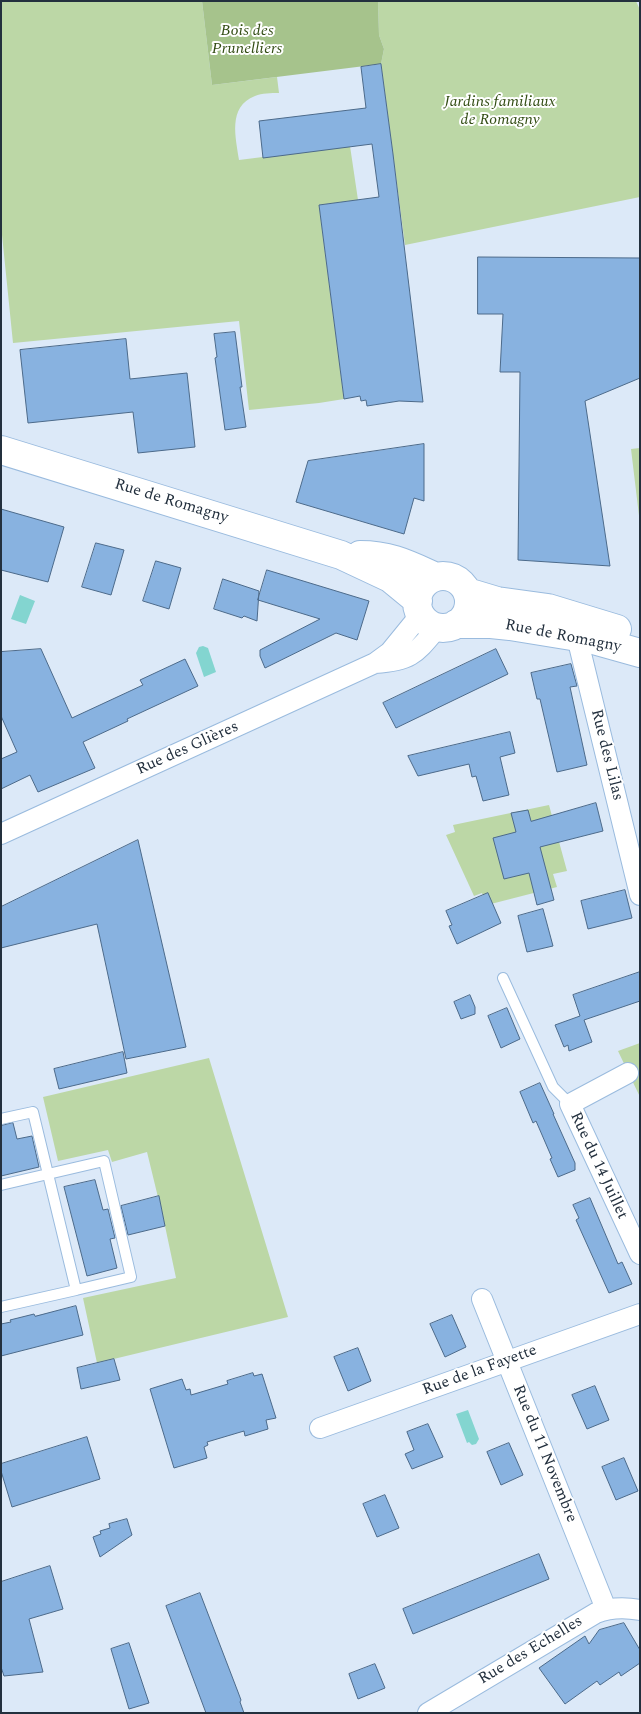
<!DOCTYPE html>
<meta charset="utf-8">
<style>
body{margin:0}
#map{position:relative;width:641px;height:1714px;overflow:hidden;background:#dce9f8;font-family:Spectral,serif}
canvas{display:block}
.frame{position:absolute;inset:0;border:2px solid #23303e;pointer-events:none}
</style>
<div id="map">
<canvas width="641" height="1714"></canvas>
<div class="frame"></div>
</div>
<script>
const c = document.querySelector('canvas').getContext('2d');
c.lineJoin = 'round';
function fillPath(path, color) { c.fillStyle = color; c.fill(path, 'evenodd'); }
function trace(path, color, width, dash) { c.strokeStyle = color; c.lineWidth = width; c.lineCap = dash ? 'butt' : 'round'; c.setLineDash(dash || []); c.stroke(path); }
function drawText(font, color, halo, rows, align = 'center') {
  c.font = font + ' Spectral,serif'; c.lineWidth = 4; c.setLineDash([]); c.textBaseline = 'middle'; c.strokeStyle = halo; c.fillStyle = color; for (const [text, x, y, turn = 0] of rows) {
    c.save(); c.translate(x, y); c.rotate((+turn || 0) * Math.PI / 180); c.textAlign = isNaN(turn) ? turn : align; if (halo) c.strokeText(text, 0, 0); c.fillText(text, 0, 0); c.restore();
  }
}
const green = new Path2D(`
 M1 1H202L212 85 277 77 279 93C271 93 262 93 255 96 227 107 236 138 239 160L350 146 358 200 319 205 344 399 319 403 249 410 239 321 13 343 1 225Z
 M378 1H636L640 10V197L405 245 381 64 384 49 379 35Z
 M640 448V524L631 449Z
 M549 805 567 871 553 874 557 887 487 905 482 893 474 896 446 835 455 832 453 825Z
 M640 1043V1097L618 1051Z
 M209 1058 288 1317 97 1363 83 1298 176 1278 165 1226 147 1152 112 1162 108 1150 58 1161 43 1097Z`);
const forest = new Path2D(`
 M202 1H378L379 35 384 49 381 64 212 85Z`);
const water = new Path2D(`
 M20 595 35 601 26 624 11 619Z
 M203 646 208 648 216 672 204 677 196 653 199 647Z
 M468 1410 479 1439 476 1444 472 1445 469 1442 467 1443 456 1414Z`);
const building = new Path2D(`
 M381 64 393 154 423 402 399 401 367 406 366 400 361 401 360 396 344 399 319 205 379 197 372 144 263 158 259 121 366 108 361 67Z
 M478 257 640 258V378L585 401 610 566 518 560 520 372H500L503 314H478Z
 M235 332 242 387H240L246 427 225 430 215 358 217 357 214 334Z
 M126 339 130 379 187 373 195 447 138 453 133 412 28 423 20 350Z
 M424 444V501L414 498 404 534 296 502 308 461Z
 M1 509 64 527 48 582 1 570Z
 M96 543 124 550 111 595 82 587Z
 M156 561 181 568 169 609 143 601Z
 M267 570 369 601 357 640 336 633 265 668 260 656V650L320 619 258 600Z
 M223 579 259 591 257 621 244 616 242 618 214 609Z
 M41 649 72 718 143 685 140 680 185 659 198 686 127 719 128 721 83 742 95 768 38 792 30 775 1 789V759L17 752 1 716V652Z
 M496 649 508 674 396 728 383 703Z
 M571 664 577 686 570 687 587 765 557 772 540 699H537L531 673Z
 M510 732 515 753 500 757 509 795 483 801 476 776 472 777 469 764 418 776 408 756Z
 M596 803 603 831 540 847 554 900 537 905 529 873 504 879 493 838 516 832 511 813 528 810 531 821Z
 M138 840 186 1047 126 1059 97 924 1 948V907Z
 M625 890 632 918 588 929 581 901Z
 M488 893 501 923 457 944 449 926 452 925 446 911Z
 M543 909 553 946 527 952 518 916Z
 M640 972V1001L584 1020 592 1042 569 1051 568 1045 564 1047 555 1025 580 1016 573 995Z
 M470 995 475 1007V1014L461 1019 454 1002Z
 M507 1008 520 1039 501 1048 488 1016Z
 M123 1052 127 1073 59 1089 54 1069Z
 M540 1083 554 1114H553L575 1163V1170L558 1177 550 1159 552 1158 536 1121 533 1123 520 1092Z
 M13 1123 17 1139 32 1136 39 1167 1 1176V1126Z
 M95 1180 103 1210 108 1209 115 1238 110 1239 117 1268 87 1276 64 1187Z
 M159 1196 165 1226 128 1235 121 1206Z
 M590 1198 618 1264 622 1262 632 1284 609 1293 576 1220 579 1218 573 1205Z
 M76 1306 83 1335 1 1356V1324L11 1322 10 1320 34 1314 35 1316Z
 M452 1315 466 1347 445 1357 430 1324Z
 M358 1348 371 1381 348 1391 334 1357Z
 M114 1359 120 1380 81 1389 77 1368Z
 M253 1373 254 1376 262 1374 276 1418 266 1420 268 1429 245 1436 244 1431 207 1442 208 1445 204 1447 207 1458 174 1468 150 1389 182 1379 186 1390 190 1389 191 1395 228 1384 227 1381Z
 M595 1386 609 1420 587 1429 572 1395Z
 M428 1424 443 1457 412 1469 405 1454 414 1450 407 1432Z
 M87 1437 100 1479 12 1507 1 1471V1464Z
 M509 1443 523 1475 501 1485 487 1452Z
 M624 1458 638 1491 616 1500 602 1467Z
 M385 1495 399 1528 377 1537 363 1504Z
 M127 1519 132 1535 100 1557 93 1537 101 1534 100 1531 110 1528 109 1524Z
 M539 1554 549 1579 413 1634 403 1609Z
 M50 1566 63 1609 29 1619 43 1672 4 1676 1 1667V1582Z
 M200 1593 238 1692 241 1700 240 1702 244 1713H206L166 1606Z
 M624 1623 640 1650V1663L621 1676 619 1672 600 1685 597 1681 565 1704 539 1668 585 1636 589 1644 599 1630Z
 M129 1643 149 1703 129 1709 111 1649Z
 M375 1664 385 1688 358 1699 349 1674Z`);
const lane = new Path2D(`
 M503 978 553 1087 570 1104
 M1 1119 33 1112 76 1290 131 1277 104 1161 1 1185
 M1 1307 76 1290`);
const street = new Path2D(`
 M574 625 640 895
 M375 663C412 661 416 653 438 627
 M1 834 375 663 390 652 421 614
 M628 1073 570 1104 640 1254
 M482 1299 606 1609
 M320 1428 640 1314
 M428 1713 596 1613C611 1607 624 1607 640 1610`);
const secondary = new Path2D(`
 M1 450 341 555 390 578 418 601
 M360 555C391 555 409 565 436 577
 M417 602a26 26 0 1 1 52 0a26 26 0 1 1-52 0Z
 M467 592 497 601 548 608 617 629
 M456 624H491L510 626 590 639 640 653`);
const parkNames = [
 ["Bois des",247,32],
 ["Prunelliers",247,50],
 ["Jardins familiaux",500,103],
 ["de Romagny",500,121]
];
const streetNames = [
 ["Rue de Romagny",171,502,17],
 ["Rue de Romagny",563,637,11],
 ["Rue des Glières",188,749,-24],
 ["Rue des Lilas",606,755,76],
 ["Rue du 14 Juillet",598,1166,65],
 ["Rue de la Fayette",480,1371,-20],
 ["Rue du 11 Novembre",544,1454,68],
 ["Rue des Echelles",531,1651,-31]
];
fillPath(green, '#bcd7a6');
fillPath(forest, '#a6c38c');
fillPath(water, '#83d5d0');
fillPath(building, '#88b2e0');
trace(building, '#4c6a8a', 1);
trace(lane, '#9abbde', 12);
trace(street, '#9abbde', 22);
trace(secondary, '#9abbde', 30);
trace(lane, '#fff', 10);
trace(street, '#fff', 20);
trace(secondary, '#fff', 28);
drawText('italic 16px', '#324c13', '#fff', parkNames);
drawText('16px', '#23303e', '#fff', streetNames);
</script>
